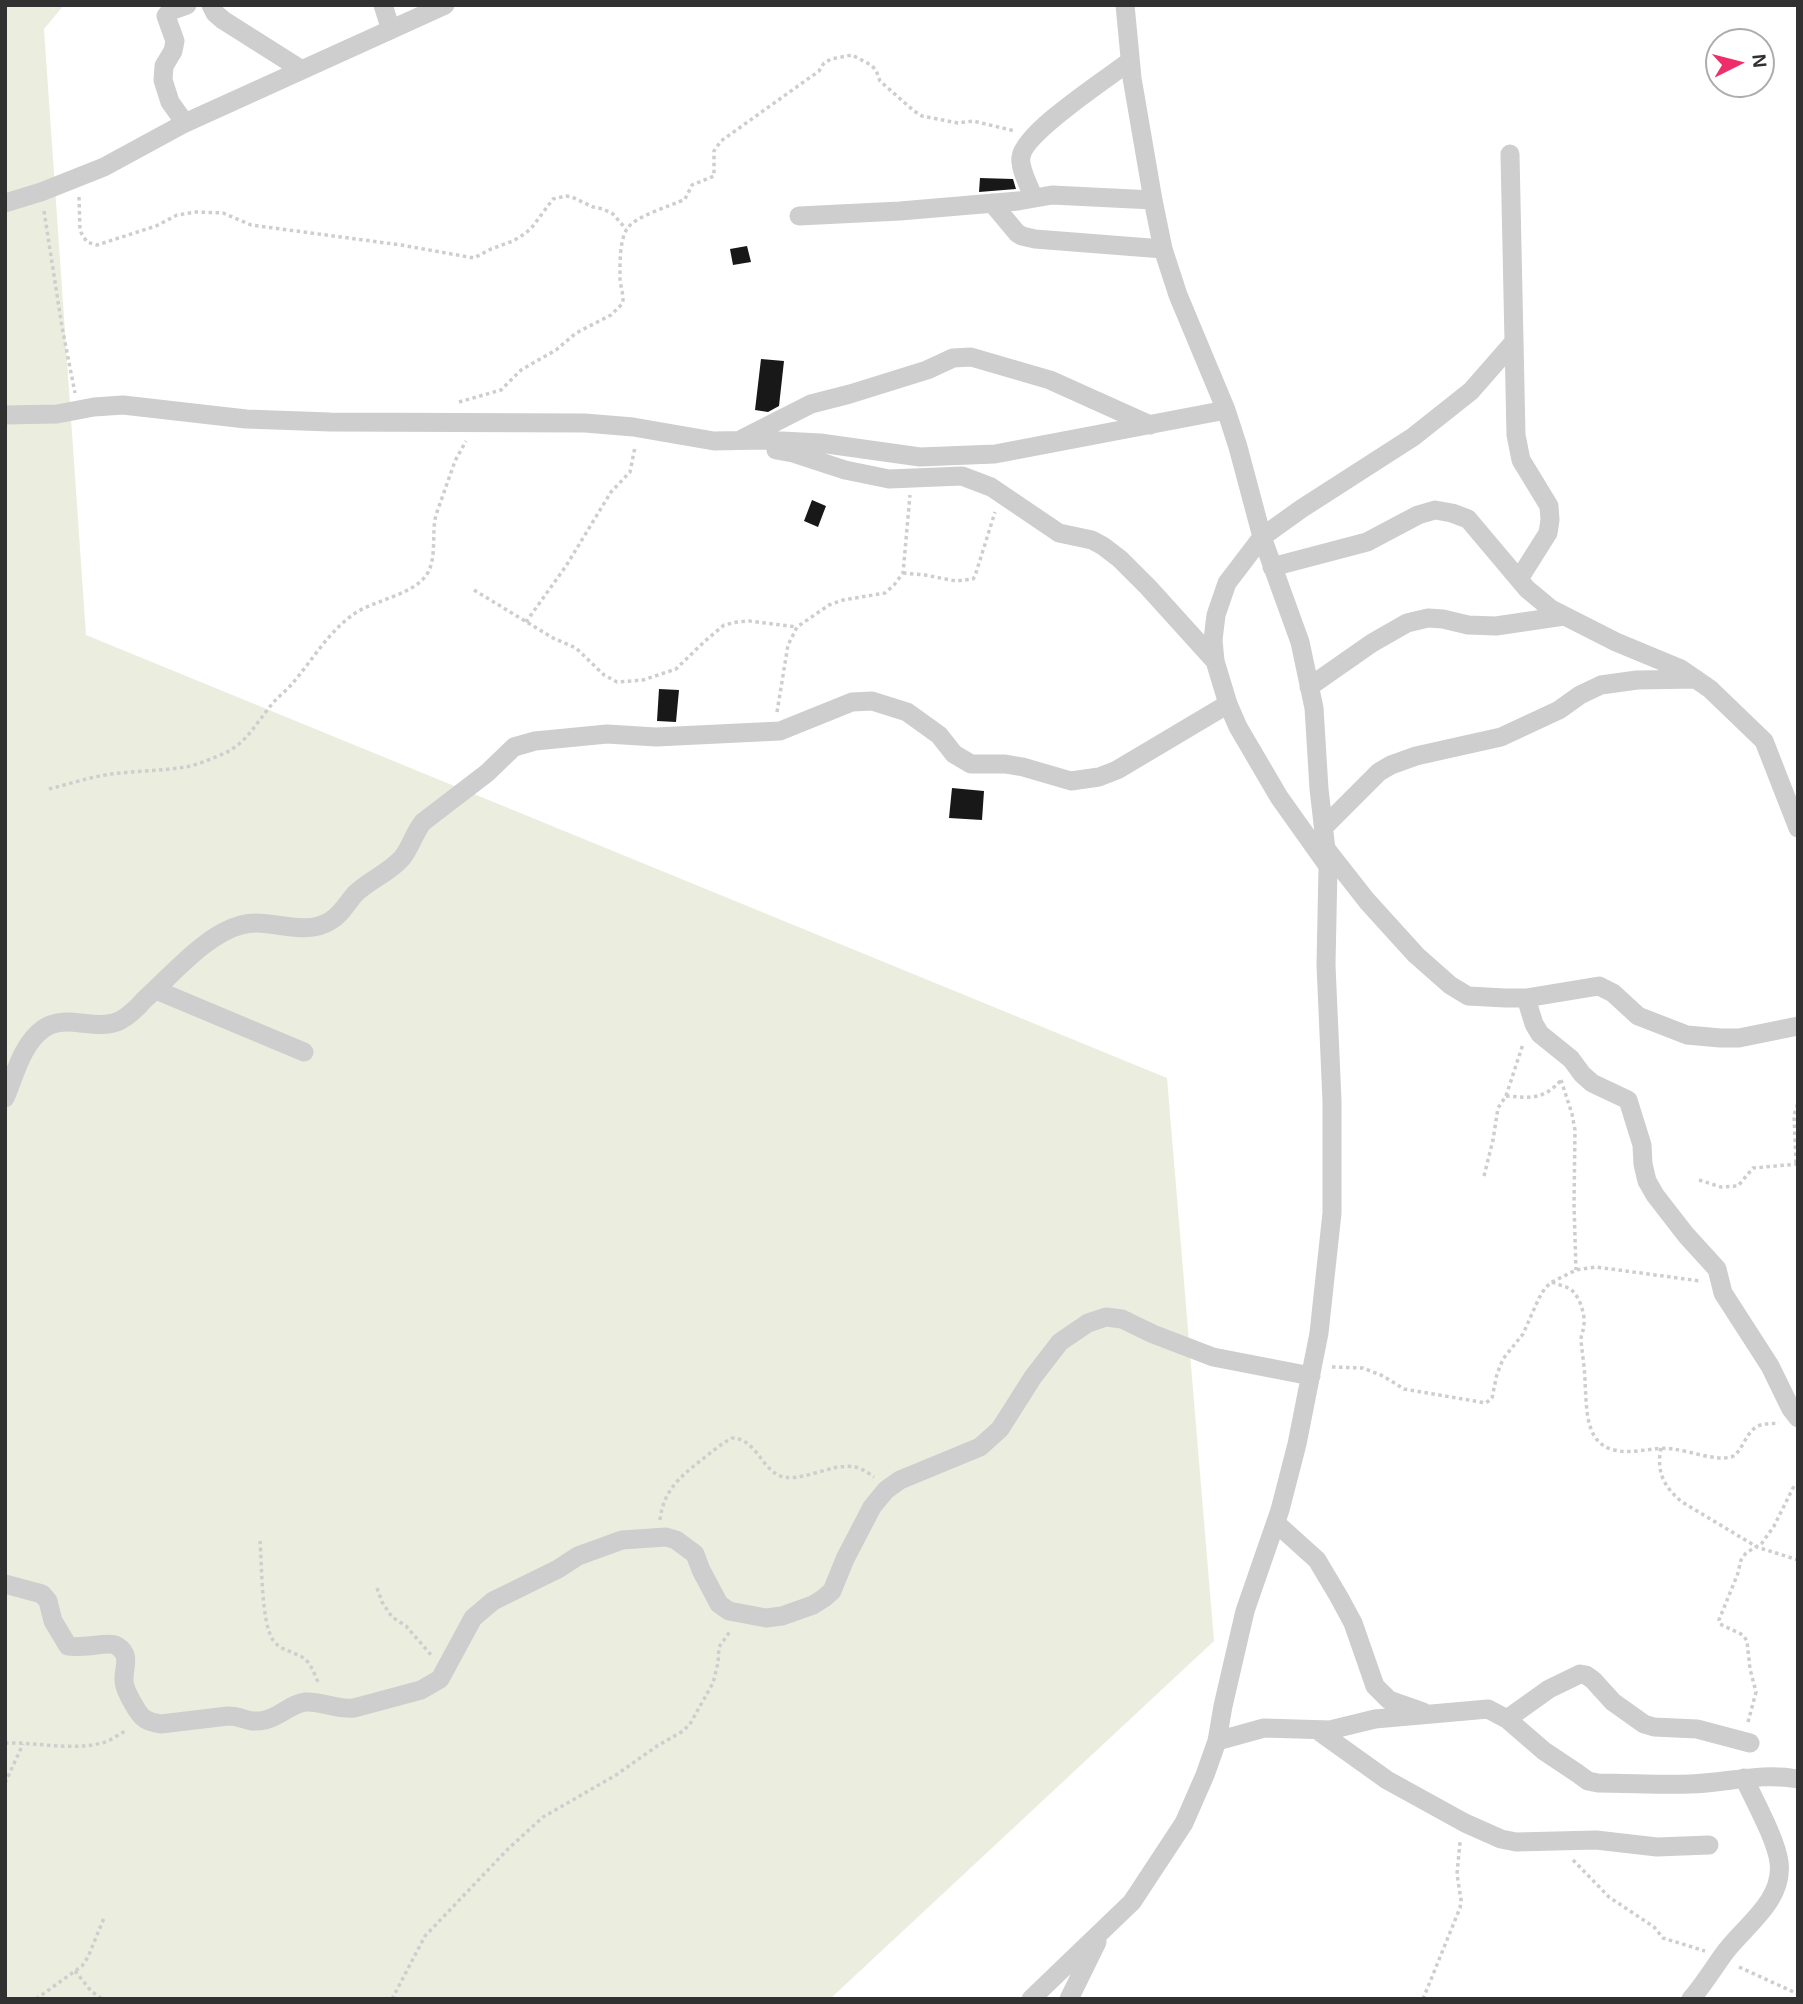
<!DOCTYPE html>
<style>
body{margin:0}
#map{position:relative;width:1803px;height:2004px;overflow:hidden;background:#fff;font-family:Arial,sans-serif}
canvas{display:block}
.frame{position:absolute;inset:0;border:7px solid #313131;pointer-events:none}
.north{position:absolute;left:1705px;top:28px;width:70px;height:70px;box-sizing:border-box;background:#fff;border:2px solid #adadad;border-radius:50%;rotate:84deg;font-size:19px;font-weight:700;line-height:28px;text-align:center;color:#313131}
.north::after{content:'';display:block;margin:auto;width:24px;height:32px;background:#ee2d6a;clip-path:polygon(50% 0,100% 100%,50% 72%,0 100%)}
</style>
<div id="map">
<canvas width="1803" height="2004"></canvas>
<div class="frame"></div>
<div class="north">N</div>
</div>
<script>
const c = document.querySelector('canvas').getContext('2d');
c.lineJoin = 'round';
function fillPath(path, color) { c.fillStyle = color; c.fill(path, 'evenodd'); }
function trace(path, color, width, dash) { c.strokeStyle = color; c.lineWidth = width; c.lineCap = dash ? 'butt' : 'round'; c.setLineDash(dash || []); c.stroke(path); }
const green = new Path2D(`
 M5 5H64L44 29 86 635 1167 1078 1214 1641 830 1999H5Z`);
const building = new Path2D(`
 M980 178 1013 179 1016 189 979 192Z
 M747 246 751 262 733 265 730 249Z
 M761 359 784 361 779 406 768 412 755 410Z
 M812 500 826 506 818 527 804 521Z
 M659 689 679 690 676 722 657 721Z
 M952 788 984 791 982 820 949 818Z`);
const path = new Path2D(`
 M79 197 80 231 87 242 97 245 156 226 177 215 196 212 223 213 251 225 401 245 474 258 491 249 513 241 526 233 533 226 553 199 566 196 572 197 593 207 603 209 613 214 626 229
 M44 211 62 327 75 393
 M459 402 501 390 521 370 556 350 576 333 611 315 622 304 623 300C623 291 619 282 620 272 620 259 620 240 627 229 634 216 672 206 685 199L692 185 714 176V151L721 141 819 71 824 63 831 59 852 55 871 65 876 70 880 81 914 111 922 116 958 123 973 121 1015 131
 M903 573 925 575 956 581 973 579 975 576 995 512
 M474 590 553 638 576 648 604 675 617 682 643 680 676 669 705 641 724 625 737 622 749 621 797 627
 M526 622 566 566 611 492 630 472 635 447
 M777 712 788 645 797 627 829 605 843 600 885 593 894 585 903 573 910 495
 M49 789C69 784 90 777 111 774 135 771 161 771 185 767 198 765 213 758 225 753 246 743 255 725 269 708 275 699 284 693 291 685 312 661 328 632 354 614 374 600 409 596 425 577 438 561 431 533 436 515L455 461 466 441
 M1561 1080 1572 1114 1575 1130 1574 1204 1576 1270
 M1506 1096C1531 1098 1544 1100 1562 1079
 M1796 1163 1794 1115 1798 1103
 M1484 1176 1493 1140 1498 1108 1506 1096 1523 1044
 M1699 1180 1721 1187 1738 1186 1753 1168 1798 1164
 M1552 1282C1560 1286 1570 1286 1575 1294 1581 1301 1585 1316 1584 1324 1584 1330 1581 1334 1581 1340 1582 1354 1585 1368 1585 1383 1587 1406 1584 1443 1614 1450 1634 1455 1653 1446 1673 1449 1690 1451 1715 1461 1731 1457 1742 1454 1745 1432 1758 1426 1765 1423 1772 1424 1779 1423
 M1332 1367 1363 1368 1383 1376 1404 1389 1486 1403 1492 1398 1497 1374 1503 1359 1523 1334 1539 1298 1545 1288 1552 1282 1576 1270 1596 1267 1700 1281
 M1661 1448C1656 1472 1664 1487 1682 1502L1757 1547 1798 1560
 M660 1520C663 1490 682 1475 704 1458 713 1451 722 1443 732 1438 754 1438 761 1466 778 1475 798 1485 833 1462 854 1467 862 1468 868 1473 874 1477
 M260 1541C262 1564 261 1622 273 1640 281 1652 296 1651 306 1660 312 1666 315 1676 319 1684
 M377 1588 382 1602 392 1617 406 1626 432 1656
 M1748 1722 1756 1692 1750 1669 1747 1641 1743 1635 1720 1624 1719 1620 1738 1573 1741 1560 1746 1553 1762 1543 1774 1526 1795 1484
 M5 1743C37 1742 70 1751 102 1743 111 1741 119 1734 127 1730
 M5 1783 23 1744
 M1573 1860 1609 1897 1654 1927 1663 1938 1705 1951
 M1739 1967 1798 1994
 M75 1971 91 1991 102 1999
 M36 1999 82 1966 88 1957 104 1918
 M392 1999 425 1936 508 1849 543 1817 616 1775 657 1746 683 1731 690 1724 713 1683 718 1663 719 1647 731 1630
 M1423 1999 1460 1908 1461 1900 1457 1874 1460 1842`);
const minor = new Path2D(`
 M211 5 215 13 223 20 302 70
 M383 5 391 30
 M185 123 170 102 163 80 164 66 173 51 175 41 166 16 170 11 187 5
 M1510 154 1516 435 1521 460 1549 506 1550 520 1548 533 1519 579
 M1034 198C1030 189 1019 167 1021 157 1024 132 1108 78 1130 61
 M5 203 41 192 104 167 185 123 445 5
 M992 203 1017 233 1022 236 1035 239 1163 249
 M799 216 900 211 1018 201 1052 195 1153 200
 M5 415 57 414 94 407 123 405 246 419 330 422 585 423 633 427 714 441 763 440 820 443 920 457 995 454 1226 410
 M742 439 811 404 850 394 927 370 953 358 971 357 1050 380 1150 425
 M776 450 793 453 845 470 889 479 962 476 991 487 1059 533 1092 540 1103 546 1120 559 1148 587 1215 661
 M1272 567 1367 542 1418 515 1435 510 1452 513 1468 519 1527 589 1551 609 1616 642 1681 669 1710 689 1764 741 1798 828
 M1309 687 1372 643 1407 623 1428 618 1443 619 1468 625 1496 626 1564 616
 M1325 826 1379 772 1391 765 1416 756 1501 737 1559 710 1580 695 1601 685 1637 680 1696 679
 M1327 850 1367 901 1416 955 1450 985 1468 996 1505 998H1526L1599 986 1613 993 1638 1016 1687 1035 1720 1038H1739L1798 1026
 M1328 866 1279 797 1238 727 1228 704 1215 661 1213 640 1216 615 1227 583 1262 537 1301 509 1413 437 1471 391 1513 343
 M156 990 304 1052
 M1526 998 1534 1024 1540 1034 1571 1059 1582 1074 1592 1083 1628 1100 1642 1145 1643 1164 1647 1181 1655 1195 1686 1235 1717 1269 1723 1293 1770 1366 1791 1409 1798 1418
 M5 1098C15 1075 22 1044 43 1029 66 1012 96 1033 121 1020 130 1015 138 1007 145 999 172 975 206 934 241 925 270 917 303 938 330 921 341 915 347 903 355 894 369 880 389 873 402 858 411 847 414 833 423 822L487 773 514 747 535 741 607 734 656 737 780 731 852 702 872 701 907 712 939 735 954 754 971 764H1005L1023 767 1071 781 1099 777 1117 770 1228 704
 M1276 1523 1317 1560 1339 1597 1353 1623 1375 1686 1389 1700 1423 1712
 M5 1584 42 1594 48 1601 53 1621 68 1646C81 1649 110 1641 117 1646 132 1655 123 1668 124 1681 124 1689 138 1715 145 1719 150 1722 155 1723 161 1724L228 1716C244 1716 247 1724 265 1720 280 1717 290 1704 305 1702 322 1701 338 1710 354 1708L421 1690 440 1679 473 1618 493 1601 558 1569 578 1556 622 1540 666 1537 676 1540 695 1554 701 1570 719 1604 729 1611 766 1618 782 1616 813 1605 824 1598 832 1591 845 1559 872 1507 886 1490 900 1480 980 1447 1000 1429 1033 1377 1060 1342 1088 1323 1106 1317 1122 1319 1153 1334 1213 1357 1311 1376
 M1507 1719 1549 1689 1580 1674 1586 1675 1593 1680 1613 1702 1644 1724 1654 1727 1697 1729 1750 1743
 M1317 1730 1387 1780 1465 1823 1501 1839 1516 1842 1596 1840 1657 1847 1709 1845
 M1217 1741 1264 1728 1330 1730 1375 1719 1488 1709 1507 1719 1544 1751 1577 1773 1588 1781 1598 1783C1629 1783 1660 1785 1690 1784 1728 1783 1760 1772 1798 1779
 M1031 1999 1132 1902 1184 1823 1205 1775 1217 1741 1223 1706 1245 1611 1280 1510 1297 1444 1319 1333 1332 1213V1101L1326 965 1328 867 1319 789 1314 708 1300 642 1262 537 1238 447 1226 410 1178 295 1163 249 1153 200 1132 78 1125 5
 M1069 1999 1097 1942
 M1691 1999C1704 1984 1714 1967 1726 1951 1746 1925 1784 1900 1779 1862 1776 1839 1754 1800 1744 1778`);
fillPath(green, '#ebeedf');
fillPath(building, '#181818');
trace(path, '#cecece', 3.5, [3.5, 3.5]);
trace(minor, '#cecece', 19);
</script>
